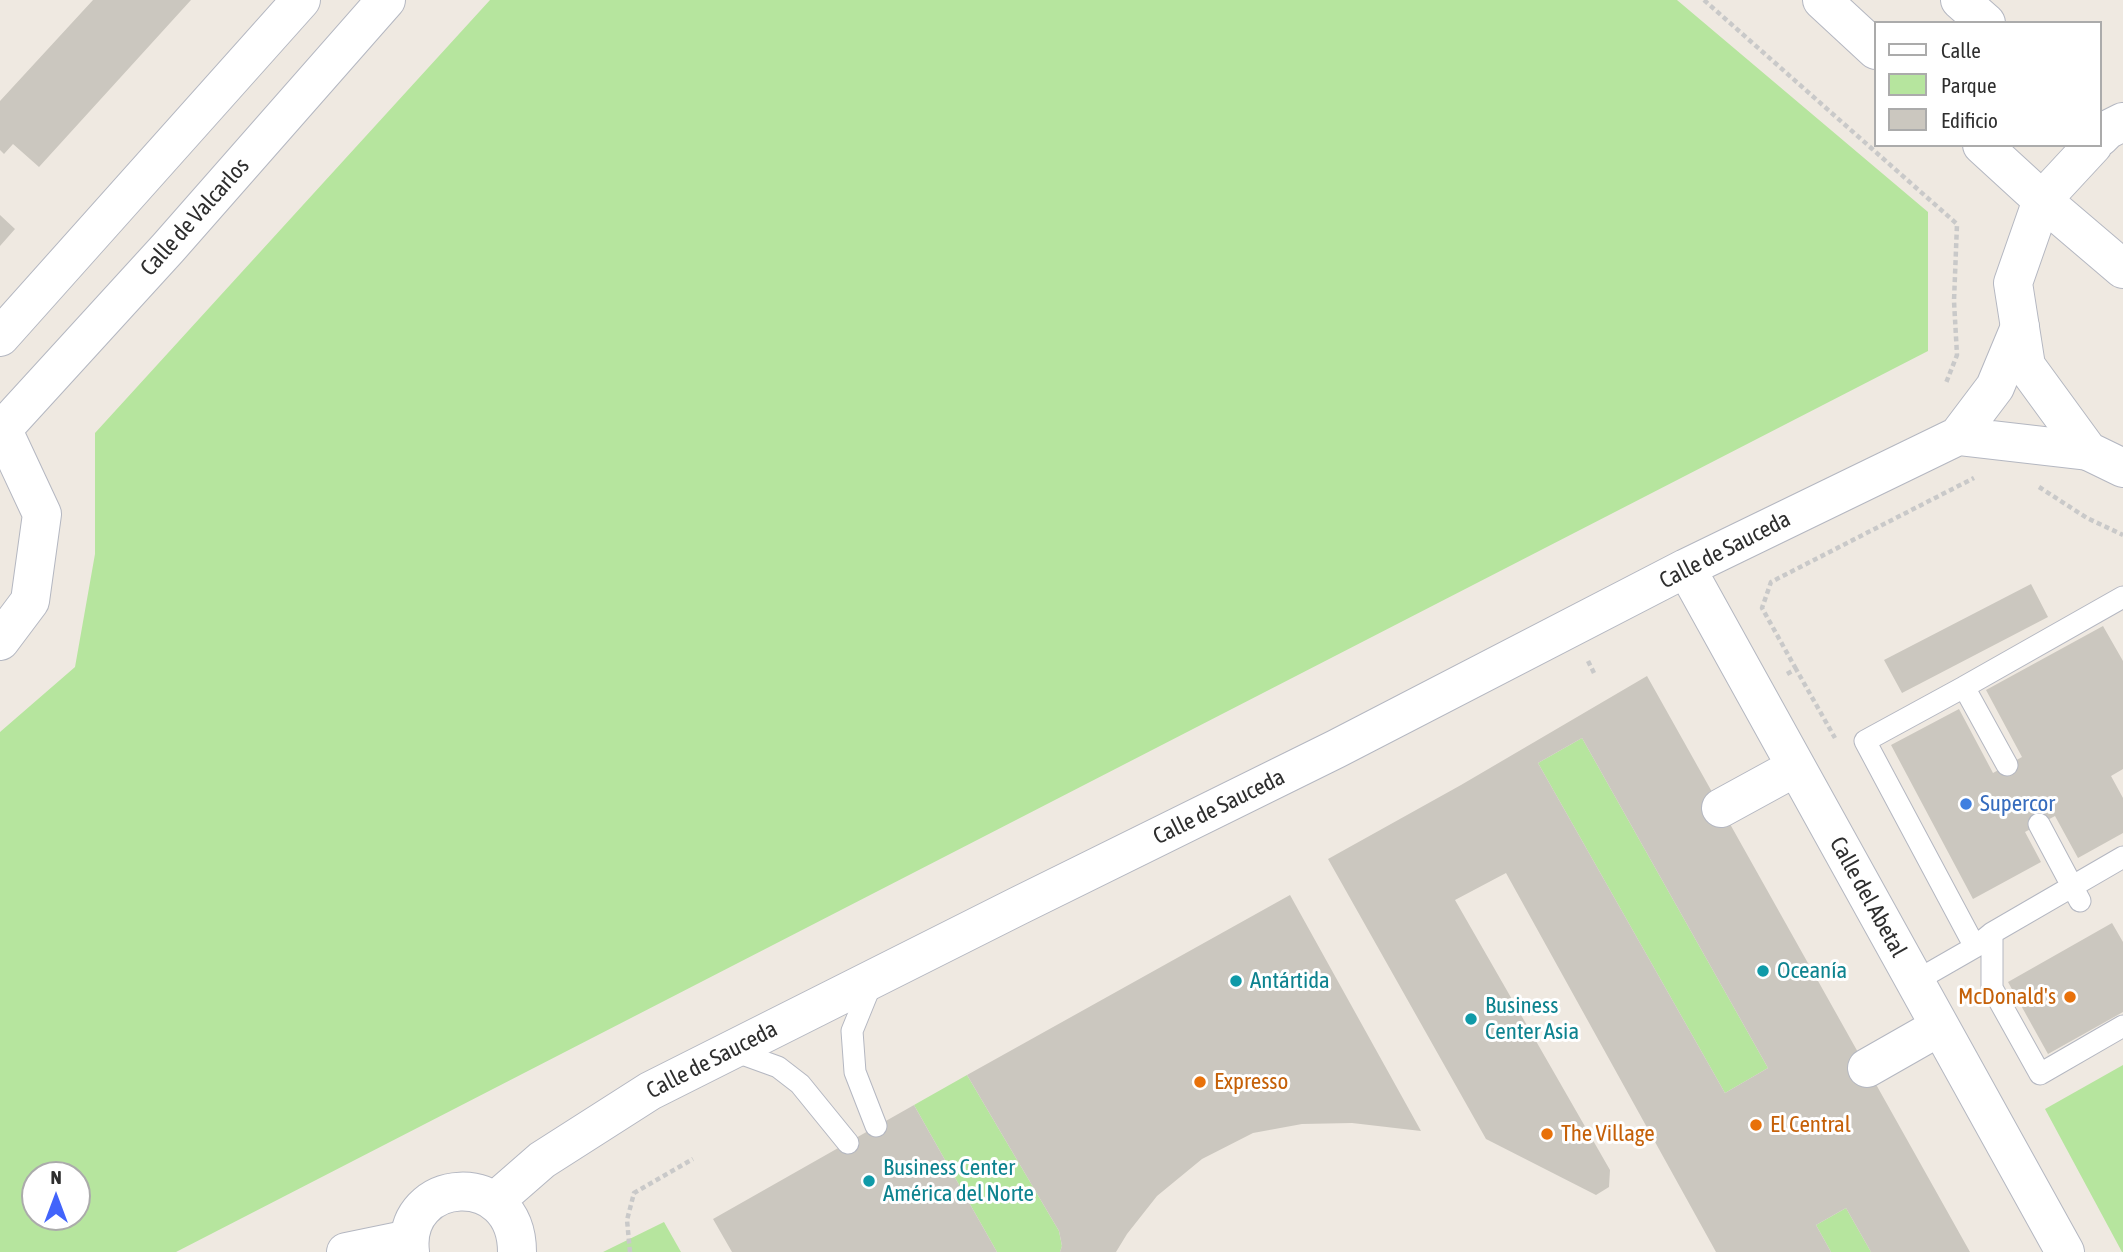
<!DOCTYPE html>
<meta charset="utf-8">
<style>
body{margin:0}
#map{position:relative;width:2123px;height:1252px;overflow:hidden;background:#efe9e1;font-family:"Asap Condensed",sans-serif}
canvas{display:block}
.legend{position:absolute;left:1874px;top:21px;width:228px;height:126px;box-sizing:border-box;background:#fff;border:2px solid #ababab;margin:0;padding:9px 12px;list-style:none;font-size:21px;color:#2e2e2e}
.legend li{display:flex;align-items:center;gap:14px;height:35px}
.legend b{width:35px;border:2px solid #ababab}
.north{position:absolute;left:21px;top:1161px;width:70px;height:70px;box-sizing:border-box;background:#fff;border:2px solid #ababab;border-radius:50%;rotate:0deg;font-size:19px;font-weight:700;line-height:28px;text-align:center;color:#2e2e2e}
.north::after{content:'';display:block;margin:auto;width:24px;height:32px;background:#4264fb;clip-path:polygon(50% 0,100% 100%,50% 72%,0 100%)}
</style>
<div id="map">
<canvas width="2123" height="1252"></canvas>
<ul class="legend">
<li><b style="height:9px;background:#fff"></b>Calle</li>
<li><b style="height:19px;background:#b6e59e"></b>Parque</li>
<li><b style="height:19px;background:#cbc7bf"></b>Edificio</li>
</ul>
<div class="north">N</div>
</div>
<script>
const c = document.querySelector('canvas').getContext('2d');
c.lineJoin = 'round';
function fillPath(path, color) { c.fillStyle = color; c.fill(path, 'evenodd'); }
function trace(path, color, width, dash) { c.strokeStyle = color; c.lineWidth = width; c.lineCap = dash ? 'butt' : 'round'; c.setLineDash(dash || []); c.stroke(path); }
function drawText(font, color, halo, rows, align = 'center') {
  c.font = font + ' "Asap Condensed",sans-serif'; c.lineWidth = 6; c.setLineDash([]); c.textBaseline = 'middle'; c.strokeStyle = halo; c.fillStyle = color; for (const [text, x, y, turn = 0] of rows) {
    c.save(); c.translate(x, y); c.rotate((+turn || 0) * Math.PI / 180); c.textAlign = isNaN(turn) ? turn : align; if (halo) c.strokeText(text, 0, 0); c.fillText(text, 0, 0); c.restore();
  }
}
const green = new Path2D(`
 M490 0H1677L1928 212V351L176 1252H0V732L75 667 95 554V433ZM77 1175V1217H35V1175Z
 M1582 738 1768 1068 1725 1093 1538 763Z
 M2123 1065V1252H2122L2045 1109Z
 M967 1075 1059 1231 1062 1246 1060 1252H997L914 1105Z
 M1846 1208 1871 1252H1831L1816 1225Z
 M664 1222 681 1252H603Z`);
const building = new Path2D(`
 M93 0H191L39 167 13 144 4 154 0 150V101Z
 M0 215 15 229 0 246Z
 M2031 584 2048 617 1902 693 1884 660Z
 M2103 626 2123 661V769L2111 776 2123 798V833L2078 858 2055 816 2025 832 2041 862 1973 899 1891 745 1959 709 1993 773 2022 757 1986 690Z
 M1647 676 1970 1252H1871L1846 1208 1816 1225 1831 1252H1716L1506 873 1455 900 1610 1170 1609 1187 1596 1195 1486 1139 1328 859 1461 785ZM1582 738 1768 1068 1725 1093 1538 763Z
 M1290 895 1421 1131 1352 1123 1302 1124 1253 1133 1202 1159 1157 1196 1127 1234 1116 1252H1060L1062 1246 1059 1231 967 1075Z
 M2112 923 2123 942V1012L2048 1054 2008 982Z
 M914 1105 997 1252H732L713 1219Z`);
const path = new Path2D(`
 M1704 0 1957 224 1954 301 1957 355 1946 383
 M2039 487 2087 518 2123 535
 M1588 661 1594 673
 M1796 669 1762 608 1771 582 1974 478
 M1787 674 1796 669 1835 738
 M630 1252 627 1220 634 1193 693 1159`);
const service = new Path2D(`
 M1964 687 1865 741 1975 947
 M2007 765 1964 687 2123 597
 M2039 824 2080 901
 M1992 933V988L2040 1074 2123 1026
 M872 982 852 1031 855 1072 876 1126
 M1914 982 1975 947 1992 933 2123 857
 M731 1050 778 1067 800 1084 848 1143`);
const minor = new Path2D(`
 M0 337 301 0
 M0 424 42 514 30 601 0 641
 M0 432 168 248 386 0
 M1958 436 2088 451
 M1686 568 2065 1252
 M1721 808 1796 767
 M1867 1068 1939 1027
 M495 1201 542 1160 650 1091 1018 906 1336 749 1686 568 1958 436 1995 387 2020 327
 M346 1252 409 1239
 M410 1252C401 1176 517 1167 517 1252`);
const tertiary = new Path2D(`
 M1822 0 1876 50
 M1960 0 1986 23
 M2100 137 2107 130 2123 122
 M1982 145 2042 200 2123 269
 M2093 145 2042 200 2013 283 2026 366 2088 451 2123 468`);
const markers = [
 [1966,804,7,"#3f7fe0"],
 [1763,971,7,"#0f9aa8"],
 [1236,981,7,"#0f9aa8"],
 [2070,997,7,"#e8710a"],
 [1471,1019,7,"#0f9aa8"],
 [1200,1082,7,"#e8710a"],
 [1756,1125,7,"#e8710a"],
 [1547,1134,7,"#e8710a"],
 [869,1181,7,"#0f9aa8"]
];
const streetNames = [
 ["Calle de Valcarlos",195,217,-48],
 ["Calle de Sauceda",1725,550,-27],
 ["Calle de Sauceda",1219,807,-26],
 ["Calle del Abetal",1868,897,61],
 ["Calle de Sauceda",712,1060,-27]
];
const shopNames = [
 ["Supercor",1980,804]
];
const cultureNames = [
 ["Oceanía",1777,971],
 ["Antártida",1250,981],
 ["Business",1485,1006],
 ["Center Asia",1485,1032],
 ["Business Center",883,1168],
 ["América del Norte",883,1194]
];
const foodNames = [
 ["McDonald's",2056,997,"right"],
 ["Expresso",1214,1082],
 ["El Central",1770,1125],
 ["The Village",1561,1134]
];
fillPath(green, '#b6e59e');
fillPath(building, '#cbc7bf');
trace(service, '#b4b7c1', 23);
trace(minor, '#b4b7c1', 40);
trace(tertiary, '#b4b7c1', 40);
trace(path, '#c9c9c9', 4.5, [5, 3.5]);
trace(service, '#fff', 21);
trace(minor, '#fff', 38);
trace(tertiary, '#fff', 38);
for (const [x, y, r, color] of markers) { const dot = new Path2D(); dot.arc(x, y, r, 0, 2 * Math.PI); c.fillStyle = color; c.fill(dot); trace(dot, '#fff', 2.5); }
drawText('23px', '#2e2e2e', '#fff', streetNames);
drawText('23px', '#366cbe', '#fff', shopNames, 'left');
drawText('23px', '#0d838f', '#fff', cultureNames, 'left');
drawText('23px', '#c56008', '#fff', foodNames, 'left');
</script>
